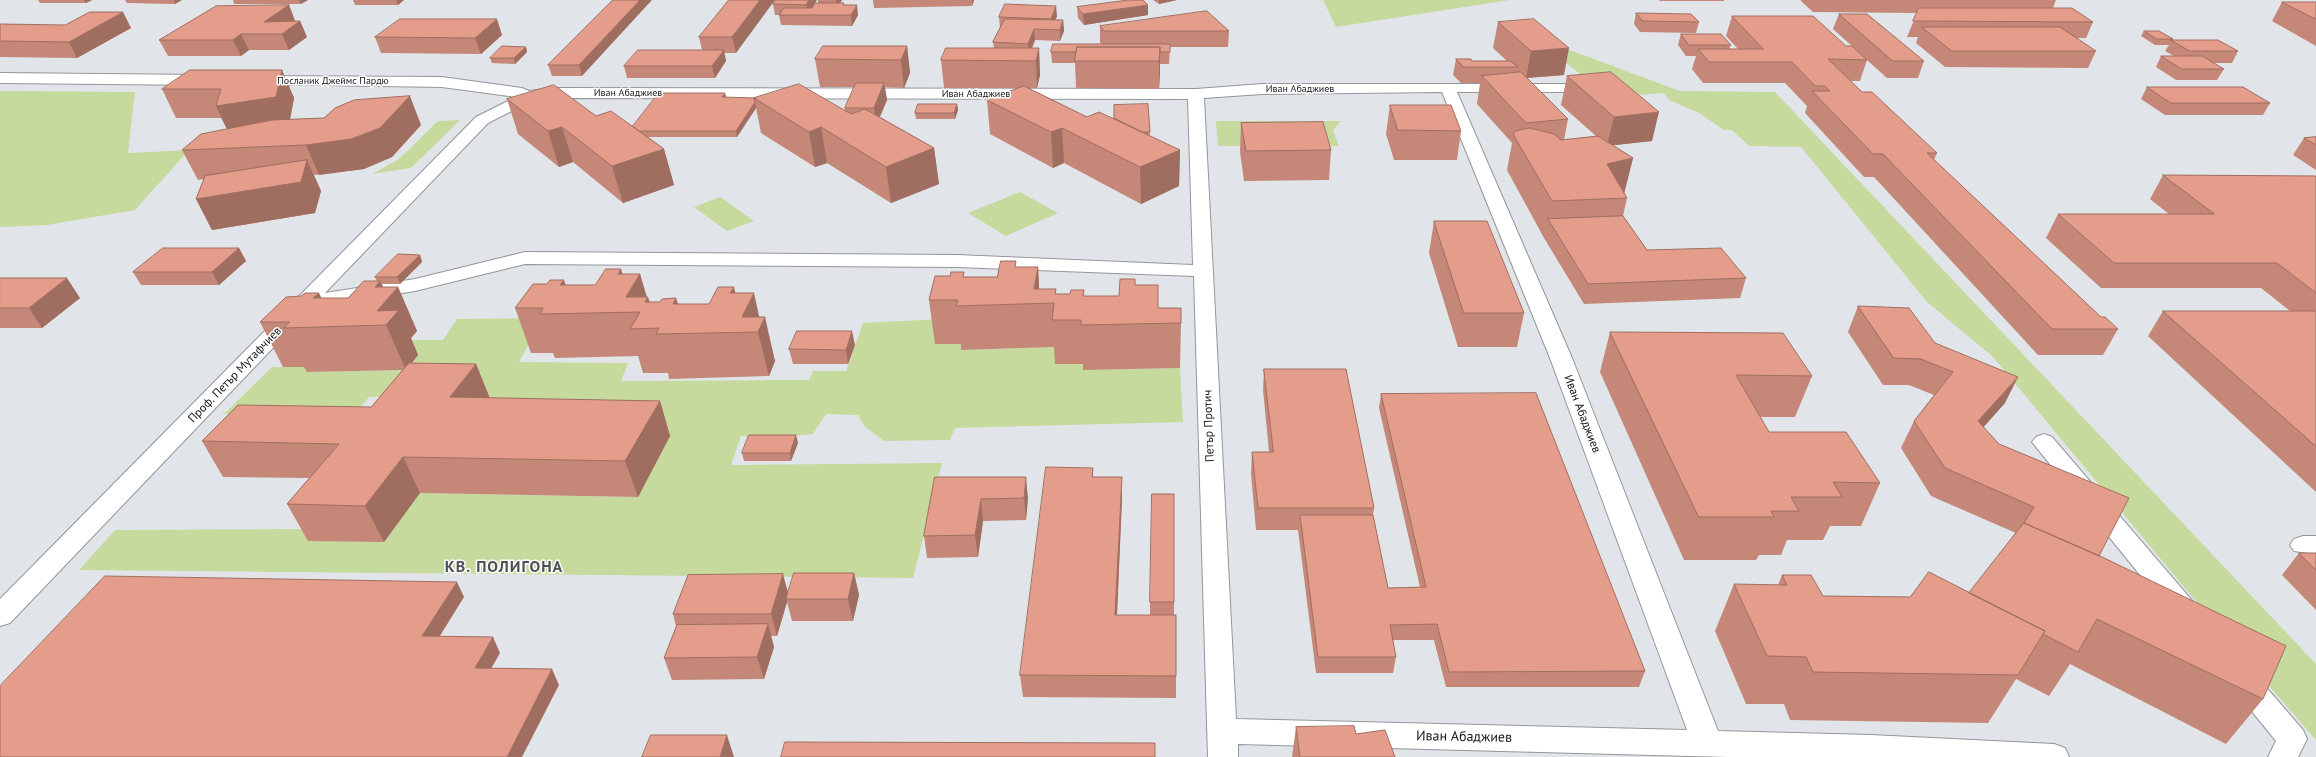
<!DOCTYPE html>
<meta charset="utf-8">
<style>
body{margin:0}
canvas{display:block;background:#e1e5ea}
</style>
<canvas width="2316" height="757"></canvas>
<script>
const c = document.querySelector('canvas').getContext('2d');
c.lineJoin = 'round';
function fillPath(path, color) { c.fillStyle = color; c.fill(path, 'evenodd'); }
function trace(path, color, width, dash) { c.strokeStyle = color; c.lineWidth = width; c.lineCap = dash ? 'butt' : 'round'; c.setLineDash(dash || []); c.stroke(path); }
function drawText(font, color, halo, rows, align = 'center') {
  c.font = font + ' "PT Sans",sans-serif'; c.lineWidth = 3; c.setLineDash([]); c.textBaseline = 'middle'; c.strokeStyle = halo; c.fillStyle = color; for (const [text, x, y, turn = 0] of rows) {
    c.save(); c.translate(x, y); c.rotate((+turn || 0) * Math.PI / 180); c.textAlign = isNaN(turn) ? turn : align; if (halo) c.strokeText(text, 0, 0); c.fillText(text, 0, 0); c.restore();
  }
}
const green = new Path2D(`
 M1323 0H1510L1336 27Z
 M1559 46 1680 91 1775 92 2316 664V740L2208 616 1993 357 1927 302 1801 147 1749 146 1732 130H1724L1699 113 1669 100 1664 93 1609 97 1546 47Z
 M0 91 135 92 128 153 189 150 135 210 47 225 0 227Z
 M460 120 411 168 372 174 399 159 438 121Z
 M1216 121H1341L1333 130 1339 146H1218Z
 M1020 192 1058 213 1006 236 968 213Z
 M720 197 754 221 727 231 694 207Z
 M543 318 519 362 628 363 621 381 809 380 813 371H846L863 323 941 319 963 344 962 350 1057 347 1083 364V370L1180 368 1183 422 955 428 950 440 884 441 864 426 858 415 826 414 813 434 792 436H741L731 465 942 463 913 578 79 570 115 530 317 529 383 542 420 493 638 497 490 399 369 397 354 415 224 414 272 367H312L308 372 406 370 418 355 409 340H443L457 319Z`);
const street = new Path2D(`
 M0 73 205 75 213 80 205 85 0 83Z
 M257 76 442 77 522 88 529 91 554 88 1196 89 1262 84H1594L1597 87 1589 92H1457L1572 358 1718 731 1871 735 2054 744 2065 748 2069 757H1728L1238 744V757H1208L1194 276 957 267 525 264 415 291 312 307 10 623 0 626V599L476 117 516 97 442 87 252 84 249 81 252 78ZM1442 92 1550 358 1687 730 1236 719 1204 98 1262 94ZM554 98 1188 99 1193 265 957 255 525 252 415 279 325 293 488 123 533 100Z
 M2044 434 2052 437 2195 604 2199 611 2195 618 2185 621 2175 618 2036 447 2032 442 2036 437Z
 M2303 536H2316V554L2294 551 2290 545 2294 539Z
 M2242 667 2252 671 2303 730 2307 739 2298 757H2268L2276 741 2232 687 2228 679 2232 671Z`);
const wall = new Path2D(`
 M38 0H92L86 3H40Z
 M125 0H182L175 4 127 3Z
 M233 0H308L301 4H234Z
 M353 0H404L398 5H355Z
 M613 0 582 76H552L548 65Z
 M729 0 736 53H724L726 61 715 78H627L624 66 702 50 699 37Z
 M818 0H842L840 3 844 5 858 15 852 26 781 25 779 15H775L773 4 818 3Z
 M873 0H974L972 6 874 8Z
 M1153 0H1177L1159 4Z
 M1659 0H1724V1H1660Z
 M1801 0H2056L2053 8 2093 22 2086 38H2075L2096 51 2088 68 1945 67 1916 43 1918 37H1907L1917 13 1813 12 1801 1Z
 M2282 2H2316V46L2272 21Z
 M289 5 295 21H300L307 37 289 50H249L241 56H168L159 40Z
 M1077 7 1148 15 1084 25 1078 18Z
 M1636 13 1699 22 1696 33 1640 32 1634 24Z
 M1839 14 1924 61 1918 78H1887L1867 60 1860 81H1850L1862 92 1937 153 1934 160 2101 317 2118 329 2103 355H2038L1874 177H1864L1805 113 1807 106 1785 83H1703L1692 69 1696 56H1686L1678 45 1681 34 1731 45 1729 49H1738L1726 36 1732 16 1846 46H1852L1833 29Z
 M1057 16 1055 20H1063L1064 31 1060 41 1035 40 1032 48H1039L1040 75 1037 88H1028L1087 117 1114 118 1148 104 1150 136 1180 150 1179 186 1141 204 1064 163 1053 168 990 134 987 100 1019 88H944L941 60 994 48 993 42 1000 28 999 17Z
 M1498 22 1564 75 1527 78 1568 119 1564 140 1596 136 1561 105 1567 76 1652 141 1613 145 1633 158 1624 193 1627 198 1623 216 1647 250 1746 278 1740 298 1584 304 1544 238 1507 170 1512 143 1477 104 1480 83H1461L1453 75 1456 59 1472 61H1507L1493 48Z
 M0 24 131 28 77 58 0 57Z
 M1100 26 1229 31 1228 47H1170L1169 64H1160L1159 89 1076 88 1075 63H1052L1051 52 1101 44 1100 42Z
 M2144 31 2173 39V40L2238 51 2232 63H2213L2224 69 2217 80H2176L2156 67 2161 56H2174L2165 51 2169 45H2155L2141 36Z
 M502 35 481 54 381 53 375 37Z
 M907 46 910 73 904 88 885 87 887 100 880 117 934 148 939 184 891 203 827 163 815 167 761 133 756 108 737 137H648L664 149 674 185 623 203 573 162 559 167 518 134 507 99 596 116 633 126 726 98H756L845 110V108L855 87H820L815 59Z
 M526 47 527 52 515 64 492 63 490 58Z
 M282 70 294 98 290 119 421 125 392 157 364 169 314 175 321 191 315 213 212 230 196 199 204 179 198 180 182 150 227 129 221 118H176L162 89Z
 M2147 87 2270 103 2263 115H2165L2141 99Z
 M957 104 958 110 955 119H916L915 113Z
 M1390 105 1461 131 1457 160H1394L1386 134Z
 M1241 123 1331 150 1329 180 1244 181 1240 152Z
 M2316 137V170L2293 155 2304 138Z
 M2163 175 2316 176V492L2148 336 2163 311H2290L2261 288H2101L2046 238 2058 214H2169L2150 199Z
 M1434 221 1524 313 1517 347H1458L1429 253Z
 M239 248 246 261 219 285H141L133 272Z
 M420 255 422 262 400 284H382L383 287H398L417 331 411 338 418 355 412 363 476 364 490 398 660 401 670 436 638 497 420 493 384 542 308 541 287 504 309 478 223 477 202 441 371 407 403 370 307 372 304 367H283L260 322 321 298H348L377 281 375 277Z
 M1016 267H1038L1039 289 1056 294H1070L1084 290V296H1119L1135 285 1158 308 1181 323 1180 368 1083 370V364H1055L1054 347 961 350V344H935L929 300 965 277H997Z
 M623 274H640L647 297 650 302H660L676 298 678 304H709L735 293 759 317 775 361 769 376 669 379 668 373H643L638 356 555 358 553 353H531L515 308 547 284 566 285H595Z
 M0 278 80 298 42 328H0Z
 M1858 306 1935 343 2005 403 1983 427 2099 556 2263 699 2226 744 2070 664 2049 696 2016 679 1988 723 1790 720 1784 704H1746L1715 631 1734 584 1778 585 1782 575 1823 596 1910 597 1969 593 2016 533 1931 496 1901 448 1914 421 1934 395 1909 385H1883L1848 332Z
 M1610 332 1812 376 1795 417H1760L1769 432 1880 483 1861 526H1830L1823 540H1787L1781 555H1759L1756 560H1684L1600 372Z
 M855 345 848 364H793L789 349Z
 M1264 369 1374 508 1373 515 1388 588 1420 587 1379 408 1381 394 1645 671 1639 687H1446L1434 640H1393L1396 657 1393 673H1316L1298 530H1256L1251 474 1252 452H1269L1263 390Z
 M798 443 791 461H744L742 453Z
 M1093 468V477L1122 498 1117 615H1150V602L1174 494V615H1176V698L1023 697 1020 675Z
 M935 477 1028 498 1026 520 983 521 978 557 927 558 924 536Z
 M2299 553H2316V610L2282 575Z
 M854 573 859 595 853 621H792L787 602 777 636H771L774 647 764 679 672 680 664 658 676 626 673 614 788 593Z
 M1296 727 1356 734 1395 757H1292Z`);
const shadedWall = new Path2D(`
 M84 0H92L86 3Z
 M174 0H182L175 4Z
 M299 0H308L301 4Z
 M396 0H404L398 5Z
 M640 0H652L582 76 579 65Z
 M760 0H775L736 53 732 37Z
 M809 0H817L808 15 806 5Z
 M836 0H842L837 8Z
 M972 0H974L972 6Z
 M1159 0H1177L1159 4Z
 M289 5 295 21 276 34 264 22Z
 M857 5 858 15 852 26 851 15Z
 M1148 5V15L1084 25 1083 14Z
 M1056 6 1057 16 1052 30 1051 19Z
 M123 12 131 28 77 58 69 42Z
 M497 19 502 35 481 54 475 38Z
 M1063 20 1064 31 1060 41V30Z
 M300 21 307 37 289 50 282 34Z
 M1034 29 1035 40 1029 55 1028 44Z
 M241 34 249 50 241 56 233 40Z
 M907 46 910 73 904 88 901 60Z
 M526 47 527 52 515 64 514 58Z
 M1160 47V75L1159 89V61Z
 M1039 48 1040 75 1037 88 1036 61Z
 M1569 48 1564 75 1526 78 1531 51Z
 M724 50 726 61 715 78 712 66Z
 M282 70 294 98 289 125 230 135 216 106Z
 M884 83 887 100 876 125 874 108Z
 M725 93 727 99 722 97Z
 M410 96 421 125 392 157 364 169 319 175 306 145Z
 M755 102 756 108 737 137 736 131Z
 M957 104 958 110 955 119 954 113Z
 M1659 112 1652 141 1607 146 1614 117Z
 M562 127 573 162 559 167 548 131Z
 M821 127 827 163 815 167 809 132Z
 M1062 128 1064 163 1053 168 1051 132Z
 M934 148 939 184 891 203 886 167Z
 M664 149 674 185 623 203 612 166Z
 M1180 150 1179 186 1141 204 1140 167Z
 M1633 158 1624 194 1607 164Z
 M307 160 321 191 315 213 212 230 196 199Z
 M239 248 246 261 219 285 212 272Z
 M420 255 422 262 400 284 397 277Z
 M1038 267 1040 304 1034 289Z
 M621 269 629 293 640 274 647 299 648 297 657 328 640 312H629L618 274Z
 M67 278 80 298 42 328 29 308Z
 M564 280 575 313 560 285Z
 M380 281 388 298 398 287 417 331 411 338 418 355 406 370 386 325 377 311 375 287Z
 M734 287 744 330 730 293Z
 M319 293 335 326 313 298Z
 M754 293 761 325 765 317 775 361 769 376 758 332 742 317Z
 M676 298 686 333 673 304Z
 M852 331 855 345 848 364 846 350Z
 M476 364 490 399 450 397Z
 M2018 377 2005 403 1965 448 1978 421Z
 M660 401 670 436 638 497 625 461Z
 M796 435 798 443 791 461 790 453Z
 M403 457 420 493 384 542 365 506Z
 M1026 477 1028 498 1026 520 1024 498Z
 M1122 477V498L1116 637 1115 615Z
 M981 499 983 521 978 557 975 535Z
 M854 573 859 595 853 621 848 599Z
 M783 574 789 596 786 599 787 602 777 636 771 614Z
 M457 582 464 597 430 652 422 636Z
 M768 624 774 647 764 679 757 657Z
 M493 637 500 653 483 683 475 668Z
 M552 669 559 685 522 757H507Z
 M727 735 734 757H720Z`);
const building = new Path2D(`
 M613 0H640L579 65H548Z
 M729 0H760L732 37H699Z
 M776 0H809L806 5 773 4Z
 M1129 0H1143L1148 5 1083 14 1077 7Z
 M2282 2H2316V19Z
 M815 3H844L843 5H857L851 15H779L784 8H812Z
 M1005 4 1056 6 1051 19 999 17Z
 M289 5 264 22 300 21 282 34H241L233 40H159L216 6Z
 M1919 8H2072L2093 22 1913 21Z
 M1207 11 1229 31H1104L1100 26Z
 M90 12H123L69 42 0 41V24L65 25Z
 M1636 13 1691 14 1699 22 1643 21Z
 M1839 14H1867L1924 61H1893Z
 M1732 16H1813L1846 46H1852L1867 60 1828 59 1862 92H1872L1937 153H1927L2101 317H2105L2118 329H2052L1883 154H1873L1812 91H1830L1825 86H1815L1792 62H1709L1698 49H1763Z
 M400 19H497L475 38 375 37Z
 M1005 19 1063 20 1060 30 1034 29 1028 44 993 42Z
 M1534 19 1569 48 1531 51 1498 22Z
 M1922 27H2060L2096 51H1952Z
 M2144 31H2159L2173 39H2157Z
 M1681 34H1721L1731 45H1689Z
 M2171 40H2218L2238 51H2190Z
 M1053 44H1170V52H1160V47H1077L1076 52H1051Z
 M502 46 526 47 514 58H490Z
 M823 46H907L901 60 815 59Z
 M1077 47H1160L1159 61H1075Z
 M946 48H1039L1036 61 941 60Z
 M638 50H724L712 66H624Z
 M2161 56H2202L2224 69H2182Z
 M1456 59H1471L1472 61H1510L1518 67H1464Z
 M190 70H282L276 97 216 106 221 89H162Z
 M1521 72 1568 119 1526 123 1482 76Z
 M1611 72 1659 112 1614 117 1567 76Z
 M856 83H884L874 108H845Z
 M799 84 851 114 865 109 934 148 886 167 821 127 809 132 754 98Z
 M554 85 596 116 611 111 664 149 612 166 562 127 548 131 507 99Z
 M1024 86 1087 117 1099 112 1180 150 1140 167 1062 128 1051 132 987 100Z
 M2147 87H2243L2270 103H2171Z
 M659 93H725L722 97 756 98H754L755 102 736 131H639L633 126Z
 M410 96 380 128 351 139 306 145 182 150 201 134 272 120 324 118 335 108 354 100Z
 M918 104H957L954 113H915Z
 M1148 104 1150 132H1142L1114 118V105Z
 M1390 105H1451L1461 131 1398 130Z
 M1323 122 1331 150 1246 151 1241 123Z
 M1530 128 1554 134 1561 140 1598 136 1633 158 1607 164 1627 198 1552 201 1513 134 1516 131Z
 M2316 137V145L2304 138Z
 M307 160 301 182 196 199 205 176Z
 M2163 175 2316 176V293L2277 263H2114L2058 214H2214Z
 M1623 216 1647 250 1721 248 1746 278 1588 284 1548 219Z
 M1434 221H1487L1524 313H1464Z
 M163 248H239L212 272H133Z
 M398 254 420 255 397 277H375Z
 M1001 261H1016L1015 267H1038L1034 289H1056L1055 294H1070L1071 290H1084L1083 296H1119L1120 279H1135V285H1158V308H1181V323L1081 325V320H1052L1054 303 956 306 958 300H929L935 276H950L951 272H964L963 277H997Z
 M606 269H621L618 274H640L626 297H648L645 302H660L662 299 676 298 673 304H709L718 287H734L730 293H754L742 317H765L758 332 656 334 659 328 630 329 640 312 540 314 543 308H515L533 284H547L550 280H564L560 285H595Z
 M0 278H67L29 308H0Z
 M364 281H380L375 287H398L377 311 399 310 386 325 284 328 290 322H260L286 297 301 296 305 293H319L313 298H348Z
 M1858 306 1909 308 1935 343 2018 377 1978 421 1999 444 2129 498 2099 556 2024 523 2034 507 1945 468 1914 421 1953 372 1921 359 1894 358Z
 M2163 311H2316V446Z
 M797 331H852L846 350 789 349Z
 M1610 332 1783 333 1812 376 1736 375 1769 432H1846L1880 483 1833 482 1842 497H1791L1799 511H1771L1774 517H1699Z
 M409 363 476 364 450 397 660 401 625 461 403 457 365 506 287 504 339 444 202 441 238 405 371 407Z
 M1264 369H1346L1374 508H1258L1252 452H1273Z
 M1536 393 1645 671 1449 672 1437 624 1390 625 1396 657H1318L1300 515H1373L1388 588 1426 587 1381 394Z
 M749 435H796L790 453H742Z
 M1046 467 1093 468 1092 477H1122L1115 615H1176V676L1020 675Z
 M935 477H1026L1024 498 981 499 975 535 924 536Z
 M1152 494H1174V602H1150Z
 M2024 523 2100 556 2286 646 2263 699 2097 619 2078 652 2043 634 2045 631 1969 593Z
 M2299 553H2316V570Z
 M1929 572 2045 631 2018 675 1813 672 1806 657 1767 656 1734 584 1787 585 1782 575H1811L1823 596 1910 597Z
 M794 573H854L848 599H786Z
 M783 574 771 614H673L688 575Z
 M105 576 457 582 422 636 493 637 475 668 552 669 507 757H0V686Z
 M768 624 757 657 664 658 677 625Z
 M1354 726 1356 734 1385 730 1395 757H1300L1296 727Z
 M651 735H727L720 757H642Z
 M785 742 1155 743V757H781Z`);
const farStreetnames = [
 ["Посланик Джеймс Пардю",333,81],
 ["Иван Абаджиев",1300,89],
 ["Иван Абаджиев",628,93],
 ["Иван Абаджиев",976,94]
];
const streetNames = [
 ["Проф. Петър Мутафчиев",235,375,-46],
 ["Иван Абаджиев",1582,414,69],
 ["Петър Протич",1209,426,-92]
];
const nearStreetnames = [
 ["Иван Абаджиев",1464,737,1]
];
const districtNames = [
 ["КВ. ПОЛИГОНА",504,567]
];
fillPath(green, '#c6da9d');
trace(street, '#93969b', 2);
fillPath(street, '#fff');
fillPath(wall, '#c48778');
fillPath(shadedWall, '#a06e61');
fillPath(building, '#e49d8b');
trace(building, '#a06e61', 1);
drawText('10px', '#17181a', '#fff', farStreetnames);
drawText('12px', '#17181a', '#fff', streetNames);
drawText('14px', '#17181a', '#fff', nearStreetnames);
c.letterSpacing = '1px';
drawText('bold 16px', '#4e5155', '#fff', districtNames);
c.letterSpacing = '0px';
</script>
